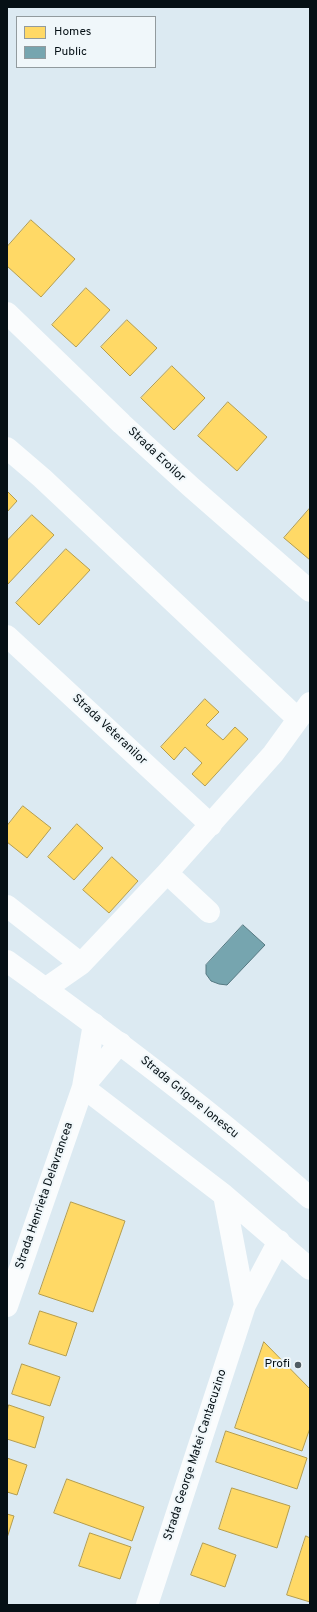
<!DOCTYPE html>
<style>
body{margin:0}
#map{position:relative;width:317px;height:1612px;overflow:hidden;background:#dceaf2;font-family:Overpass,sans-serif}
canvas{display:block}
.frame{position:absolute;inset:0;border:8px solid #051015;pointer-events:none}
.legend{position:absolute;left:16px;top:16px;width:140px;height:52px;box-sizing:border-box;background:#f0f7fa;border:1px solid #929b9e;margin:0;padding:5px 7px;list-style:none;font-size:12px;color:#051015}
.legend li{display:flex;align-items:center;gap:8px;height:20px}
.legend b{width:20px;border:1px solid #929b9e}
</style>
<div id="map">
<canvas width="317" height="1612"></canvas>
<div class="frame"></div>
<ul class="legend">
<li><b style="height:11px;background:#ffd966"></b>Homes</li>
<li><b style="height:11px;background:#76a5af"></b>Public</li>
</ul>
</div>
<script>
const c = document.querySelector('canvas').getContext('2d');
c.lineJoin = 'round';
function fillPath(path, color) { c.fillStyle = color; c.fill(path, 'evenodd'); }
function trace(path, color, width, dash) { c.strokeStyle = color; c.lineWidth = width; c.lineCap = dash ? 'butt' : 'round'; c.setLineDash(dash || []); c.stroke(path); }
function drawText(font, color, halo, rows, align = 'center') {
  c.font = font + ' Overpass,sans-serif'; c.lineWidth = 4; c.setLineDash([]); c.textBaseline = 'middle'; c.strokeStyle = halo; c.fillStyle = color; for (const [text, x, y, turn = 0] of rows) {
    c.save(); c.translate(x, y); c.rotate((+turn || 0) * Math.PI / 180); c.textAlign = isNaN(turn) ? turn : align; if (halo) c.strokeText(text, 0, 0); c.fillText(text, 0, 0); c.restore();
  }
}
const homes = new Path2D(`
 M31 220 75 259 41 297 7 266V247Z
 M86 288 110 310 76 347 52 325Z
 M127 320 157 348 130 376 101 347Z
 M172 366 205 398 174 430 141 398Z
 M228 402 267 437 237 471 198 436Z
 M7 491 17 501 7 512Z
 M310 508V560L284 538Z
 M32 515 54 535 7 585V541Z
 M66 549 90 570 39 625 16 603Z
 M205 699 219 712 206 725 223 740 235 727 248 739 205 786 192 774 202 763 185 747 174 760 161 747Z
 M23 806 51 828 27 858 7 842V826Z
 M77 824 103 848 74 880 48 857Z
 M112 857 138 881 109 913 83 890Z
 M71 1202 125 1221 93 1312 39 1294Z
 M40 1311 77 1323 66 1356 29 1344Z
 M264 1342 310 1389V1428L302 1451 235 1428Z
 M22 1364 60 1377 50 1406 12 1394Z
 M9 1405 44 1417 35 1448 7 1439V1412Z
 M226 1431 307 1458 297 1489 216 1462Z
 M7 1458 27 1465 17 1495 7 1492Z
 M67 1479 144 1507 132 1541 54 1513Z
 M232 1488 290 1506 277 1548 219 1529Z
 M7 1514 14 1516 7 1538Z
 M90 1533 131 1547 120 1579 79 1566Z
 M306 1536 310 1538V1602L287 1595Z
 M203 1543 236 1555 225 1587 191 1575Z`);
const public = new Path2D(`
 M243 925 265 945 227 985 219 984 211 981 206 974V965Z`);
const minor = new Path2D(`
 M7 313 122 424 191 487 310 591
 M7 448 42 478 298 719
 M7 636 211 825
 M167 873 209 912
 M7 906 81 964
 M45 989 81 964 167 873 273 754 310 703
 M83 1087 224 1195 310 1269
 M83 1087 120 1043
 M224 1195 245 1305
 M7 1306 83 1087 94 1024
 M147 1605 245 1305 279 1241`);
const major = new Path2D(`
 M7 961C111 1036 214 1113 310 1198`);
const markers = [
 [298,1365,4,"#505c62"]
];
const streetNames = [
 ["Strada Eroilor",156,455,43],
 ["Strada Veteranilor",109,730,43],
 ["Strada Grigore Ionescu",189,1098,39],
 ["Strada Henrieta Delavrancea",45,1196,-71],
 ["Strada George Matei Cantacuzino",196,1455,-72]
];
const poiNames = [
 ["Profi",290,1365]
];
fillPath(homes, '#ffd966');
trace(homes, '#b49d4e', 1);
fillPath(public, '#76a5af');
trace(public, '#547881', 1);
trace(minor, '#fafcfd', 22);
trace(major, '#fafcfd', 22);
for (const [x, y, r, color] of markers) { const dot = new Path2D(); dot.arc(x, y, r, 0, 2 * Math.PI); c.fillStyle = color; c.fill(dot); trace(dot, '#f0f7fa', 1.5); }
drawText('12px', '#051015', '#f0f7fa', streetNames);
drawText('12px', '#051015', '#f0f7fa', poiNames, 'right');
</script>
